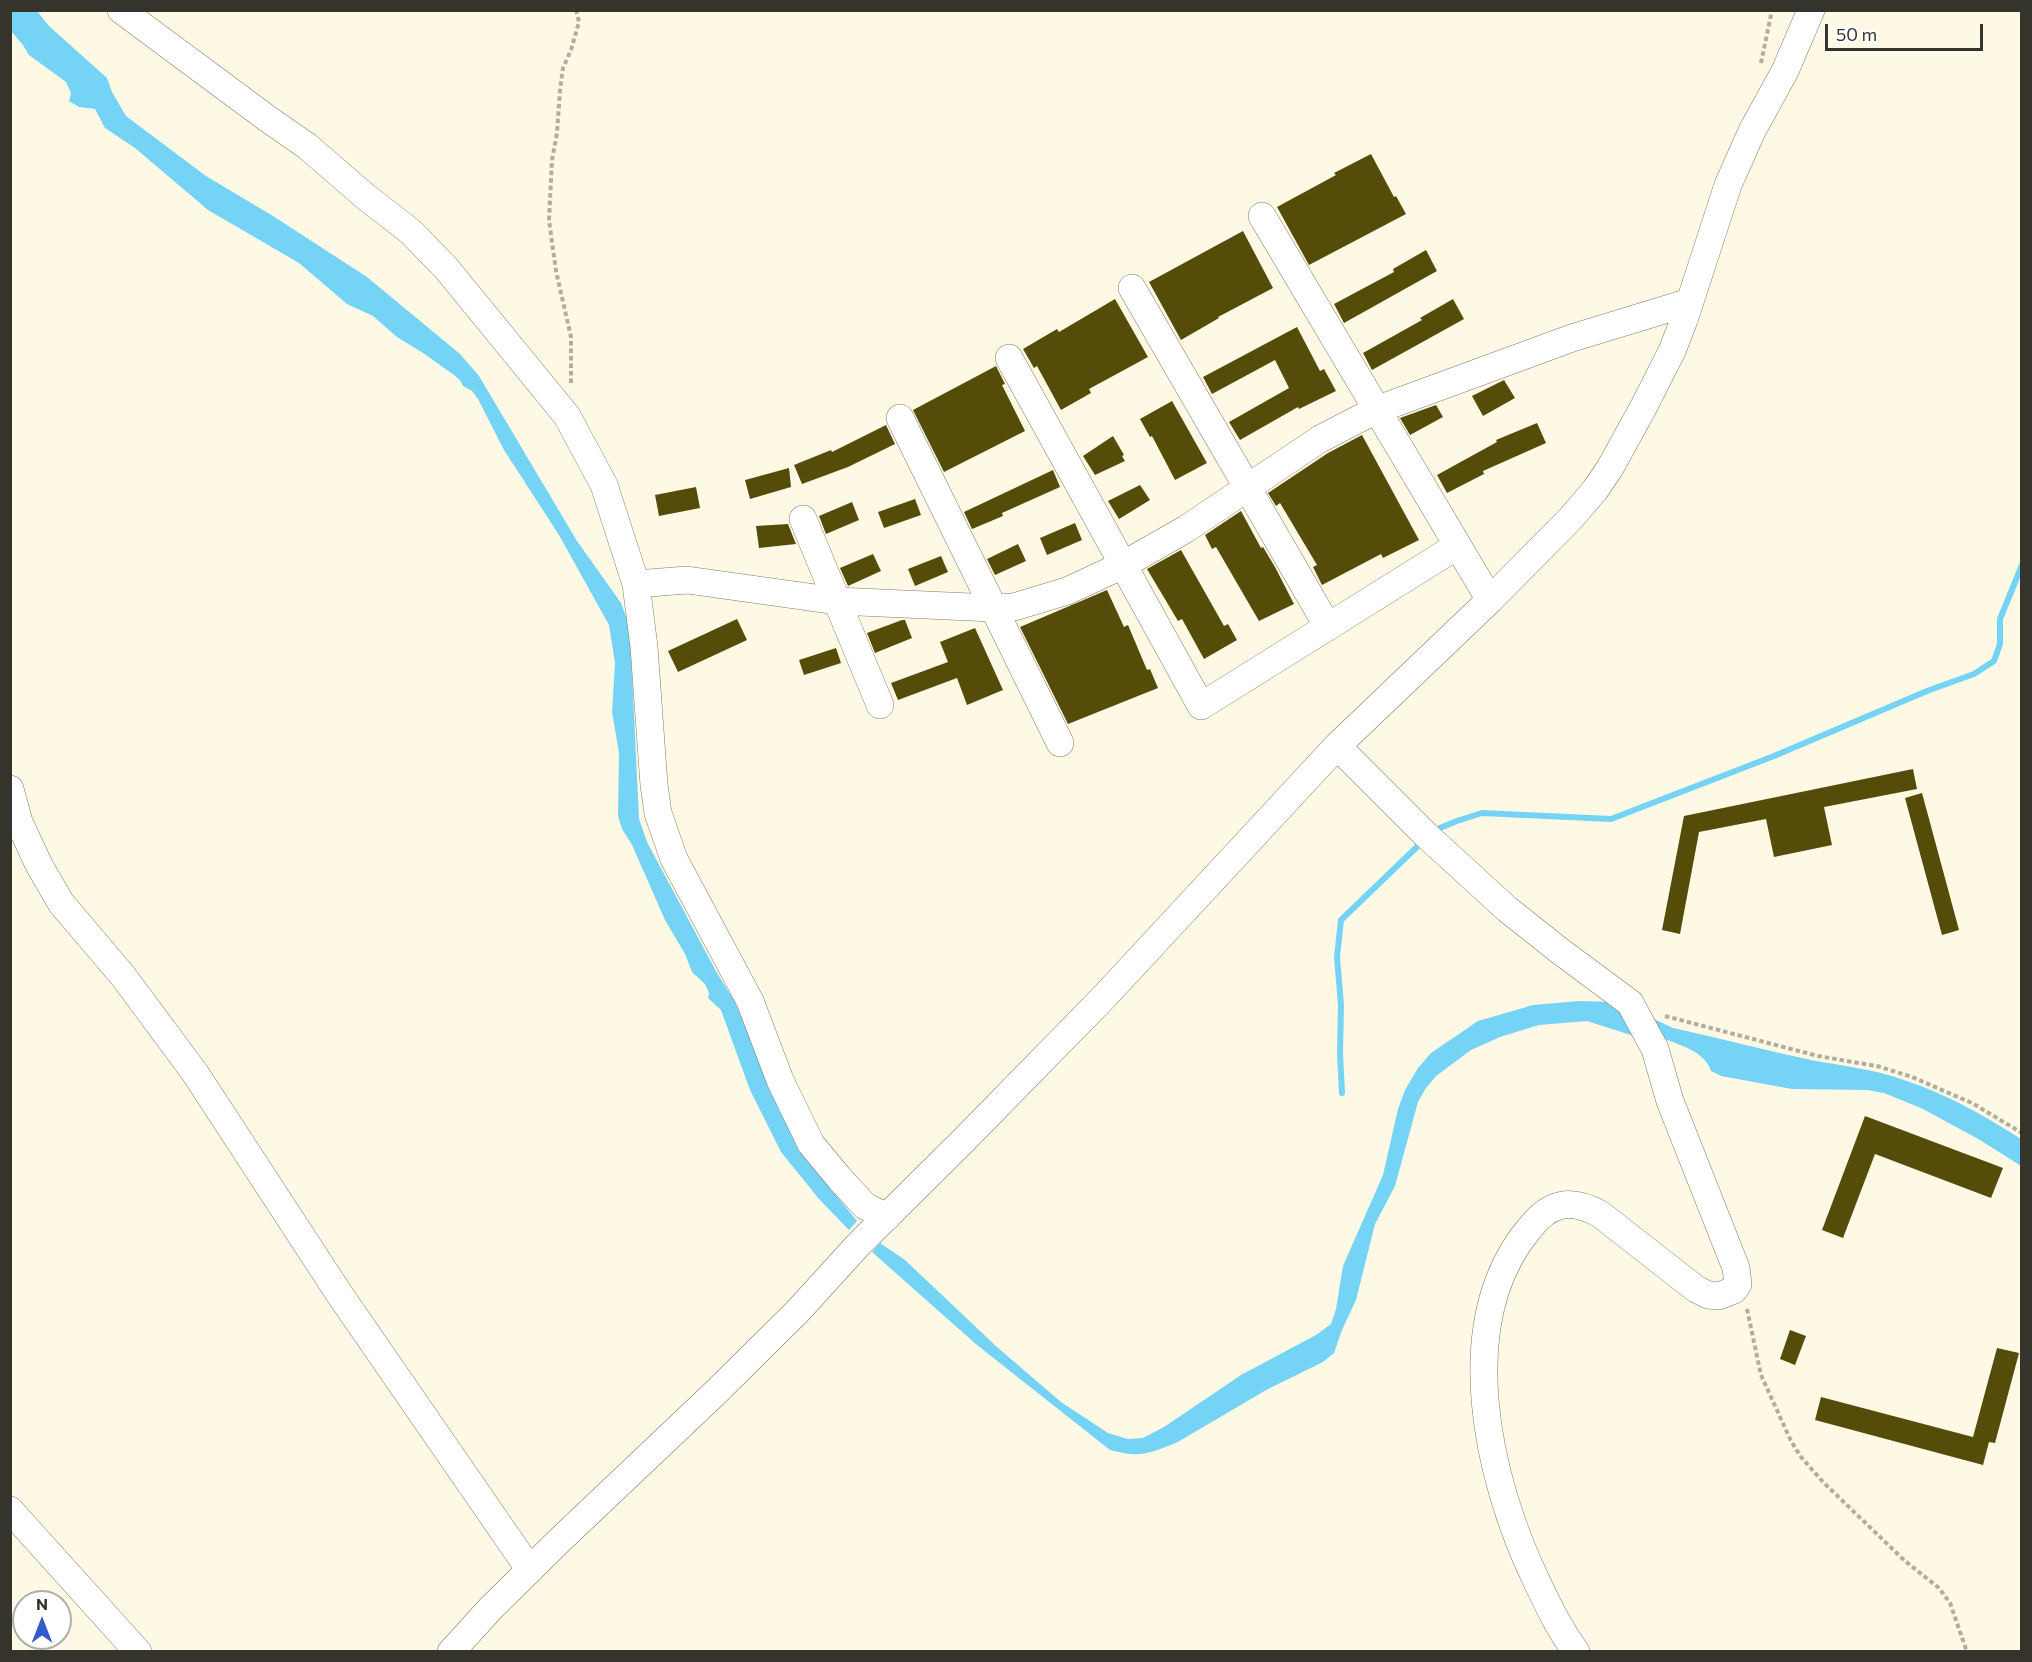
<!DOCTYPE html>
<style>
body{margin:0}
#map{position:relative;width:2032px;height:1662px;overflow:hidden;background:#fdf9e5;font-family:Commissioner,sans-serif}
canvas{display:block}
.frame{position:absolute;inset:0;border:12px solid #35342c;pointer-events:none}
.north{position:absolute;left:12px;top:1590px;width:60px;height:60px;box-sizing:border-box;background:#fff;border:2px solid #aeaeab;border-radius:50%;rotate:0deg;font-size:16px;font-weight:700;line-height:24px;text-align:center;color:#35342c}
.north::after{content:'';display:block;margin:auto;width:21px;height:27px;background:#355aca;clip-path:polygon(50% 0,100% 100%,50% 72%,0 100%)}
.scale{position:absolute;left:1825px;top:24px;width:158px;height:27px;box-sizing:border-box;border:3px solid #35342c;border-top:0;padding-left:8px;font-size:18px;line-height:21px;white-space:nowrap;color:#35342c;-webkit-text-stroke:4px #fff;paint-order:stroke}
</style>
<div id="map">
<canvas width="2032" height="1662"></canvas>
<div class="frame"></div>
<div class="north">N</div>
<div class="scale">50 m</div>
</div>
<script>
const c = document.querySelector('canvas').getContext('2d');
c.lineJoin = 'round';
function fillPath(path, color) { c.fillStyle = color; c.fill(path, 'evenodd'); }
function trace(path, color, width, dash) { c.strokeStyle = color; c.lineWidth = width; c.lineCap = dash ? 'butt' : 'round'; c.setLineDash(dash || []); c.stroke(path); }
const water = new Path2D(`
 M11 11H37L49 26 107 78 112 92 126 116 206 176 273 216 367 277 460 354 479 376 577 541 621 603 628 622 631 652 639 819 647 842 717 973 735 1002 779 1110 802 1153 857 1221 849 1230 819 1199 781 1152 750 1090 721 1010 708 998 709 993 705 984 692 972 685 954 665 920 632 845 622 829 618 816 619 753 612 712 615 663 609 625 559 535 504 450 478 399 472 391 463 386 460 380 454 375 423 353 397 337 373 316 347 304 299 263 208 210 135 148 105 128 95 109 79 107 69 101 71 93 66 82 29 55 23 45 11 31Z
 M1579 1001 1612 1002 1630 1017 1634 1036 1587 1021 1539 1025 1500 1037 1471 1050 1436 1076 1426 1088 1418 1102 1395 1186 1375 1224 1356 1300 1342 1330 1334 1353 1323 1362 1268 1389 1176 1443C1147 1454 1140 1458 1110 1450L977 1345 872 1252 880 1243 905 1260 997 1347 1061 1402 1108 1433 1128 1439 1143 1438 1164 1427 1241 1375 1316 1335 1331 1324 1336 1309 1343 1266 1383 1175 1398 1109 1405 1090 1418 1068 1431 1053 1478 1021 1533 1005Z
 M1654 1019 1673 1028C1719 1038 1764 1050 1811 1060 1842 1066 1874 1069 1904 1080 1946 1094 1984 1115 2021 1139V1166L1980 1140 1923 1109 1884 1093 1867 1090 1792 1089 1721 1076 1711 1071C1704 1050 1678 1045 1660 1037Z`);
const stream = new Path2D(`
 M1435 830 1457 821 1482 813 1611 819 1774 756 1927 691 1974 674 1994 661 2000 644V619L2022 565
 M1342 1093 1340 1053 1341 1005 1337 957 1341 920 1422 842`);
const building = new Path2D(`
 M1371 154 1394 197 1396 196 1406 214 1309 265 1277 207 1336 175 1334 173Z
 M1243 231 1273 288 1218 317 1219 318 1181 340 1149 282Z
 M1426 250 1437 271 1344 323 1334 304 1394 272 1393 269Z
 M1115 299 1148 357 1089 389 1091 393 1061 410 1037 366 1034 368 1023 349 1057 329 1059 332Z
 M1453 299 1464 319 1372 370 1363 353 1422 320 1420 318Z
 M1297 327 1320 371 1324 369 1336 391 1299 409 1298 407 1240 440 1229 422 1289 388 1275 360 1212 394 1203 377Z
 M996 366 1005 384 1002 385 1025 431 944 472 913 410Z
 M1504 380 1515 398 1483 416 1472 396Z
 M1172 401 1207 463 1175 480 1152 436 1150 437 1140 419Z
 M1436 405 1443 417 1410 435 1400 418Z
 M1537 423 1546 443 1483 471 1484 474 1447 493 1437 475 1497 442 1496 440Z
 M886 425 895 444 848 467 802 484 794 465 831 450 832 452Z
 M1362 435 1419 540 1383 558 1381 554 1322 585 1313 567 1317 565 1280 503 1276 506 1268 493 1328 453Z
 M1113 436 1124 455 1122 456 1125 461 1095 475 1083 456Z
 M789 468 791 487 750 499 745 480Z
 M1053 470 1060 487 1002 513 1003 516 972 529 964 512Z
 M1140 485 1150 500 1119 519 1108 501Z
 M696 487 700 508 659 516 655 495Z
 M915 499 921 515 884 528 878 512Z
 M852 502 859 520 826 534 819 516Z
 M1241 511 1261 548 1263 547 1275 567 1294 604 1259 621 1216 547 1212 549 1205 535Z
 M1075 523 1082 540 1047 555 1040 538Z
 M788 524 796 544 759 548 756 526Z
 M1018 544 1026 561 995 575 987 559Z
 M1181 550 1224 626 1228 624 1237 640 1204 659 1182 619 1178 621 1147 569Z
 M873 554 881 571 848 586 840 568Z
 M941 556 948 572 915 586 908 569Z
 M1107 590 1124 627 1128 625 1147 670 1150 669 1158 688 1068 724 1020 627Z
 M737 619 747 640 678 672 668 651Z
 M902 620H905L912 638 875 653 867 633Z
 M975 628 1003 690 967 705 957 678 898 700 891 683 948 662 940 642Z
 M836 648 841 663 804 675 799 660Z
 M1913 769 1917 789 1824 807 1832 845 1774 857 1766 819 1699 832 1680 934 1662 930 1684 816Z
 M1922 793 1959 930 1942 935 1905 798Z
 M1865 1116 2003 1168 1991 1198 1875 1154 1843 1238 1822 1230Z
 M1790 1330 1806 1336 1795 1365 1780 1359Z
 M1997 1348 2019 1353 1995 1443 1989 1442 1983 1465 1815 1420 1821 1397 1973 1437Z`);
const path = new Path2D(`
 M1761 63 1772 10
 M571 383V337L556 271 549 220 552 160 557 133 560 90 563 68 571 50 579 22 576 10
 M1665 1016 1818 1056 1877 1066 1912 1077 1972 1103 2022 1133
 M1747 1309 1761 1375 1791 1441 1801 1457 1823 1482 1905 1561 1939 1588 1950 1603 1967 1652`);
const minor = new Path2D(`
 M121 10 268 119 307 146 366 197 411 232 446 268 567 416 604 485 636 584 644 647 654 785 658 813 674 859 750 1001 780 1080 811 1144 840 1179 865 1206 887 1217
 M1262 216 1490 600
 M1132 288 1328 627
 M1009 358 1201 706 1457 546
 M900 418 1060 743
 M803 519 880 705
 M636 584 687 580 837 601 993 608 1014 607 1067 591 1123 565 1186 529 1320 439 1376 410 1572 338 1690 302
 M1337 746 1426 835 1507 909 1560 951 1630 1003 1655 1049 1670 1101 1736 1268 1738 1284 1734 1290 1719 1296 1708 1295 1696 1289 1600 1214C1570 1198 1550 1202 1529 1229 1451 1323 1488 1480 1536 1580 1549 1607 1558 1627 1576 1652
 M10 789 19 822 39 865 61 903 123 976 195 1073 340 1295 530 1570
 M10 1510 138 1652
 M451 1652 490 1609 561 1539 713 1395 797 1312 858 1245 961 1143 1104 997 1337 746 1490 600 1571 518 1595 490 1610 468 1643 408 1672 351 1684 320 1728 185 1752 131 1785 71 1811 10`);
fillPath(water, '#75d3f5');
trace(stream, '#75d3f5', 6);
fillPath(building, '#564c0a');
trace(minor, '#7f7c69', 28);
trace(path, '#b1ae9e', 4, [4.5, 3]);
trace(minor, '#fff', 27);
</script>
